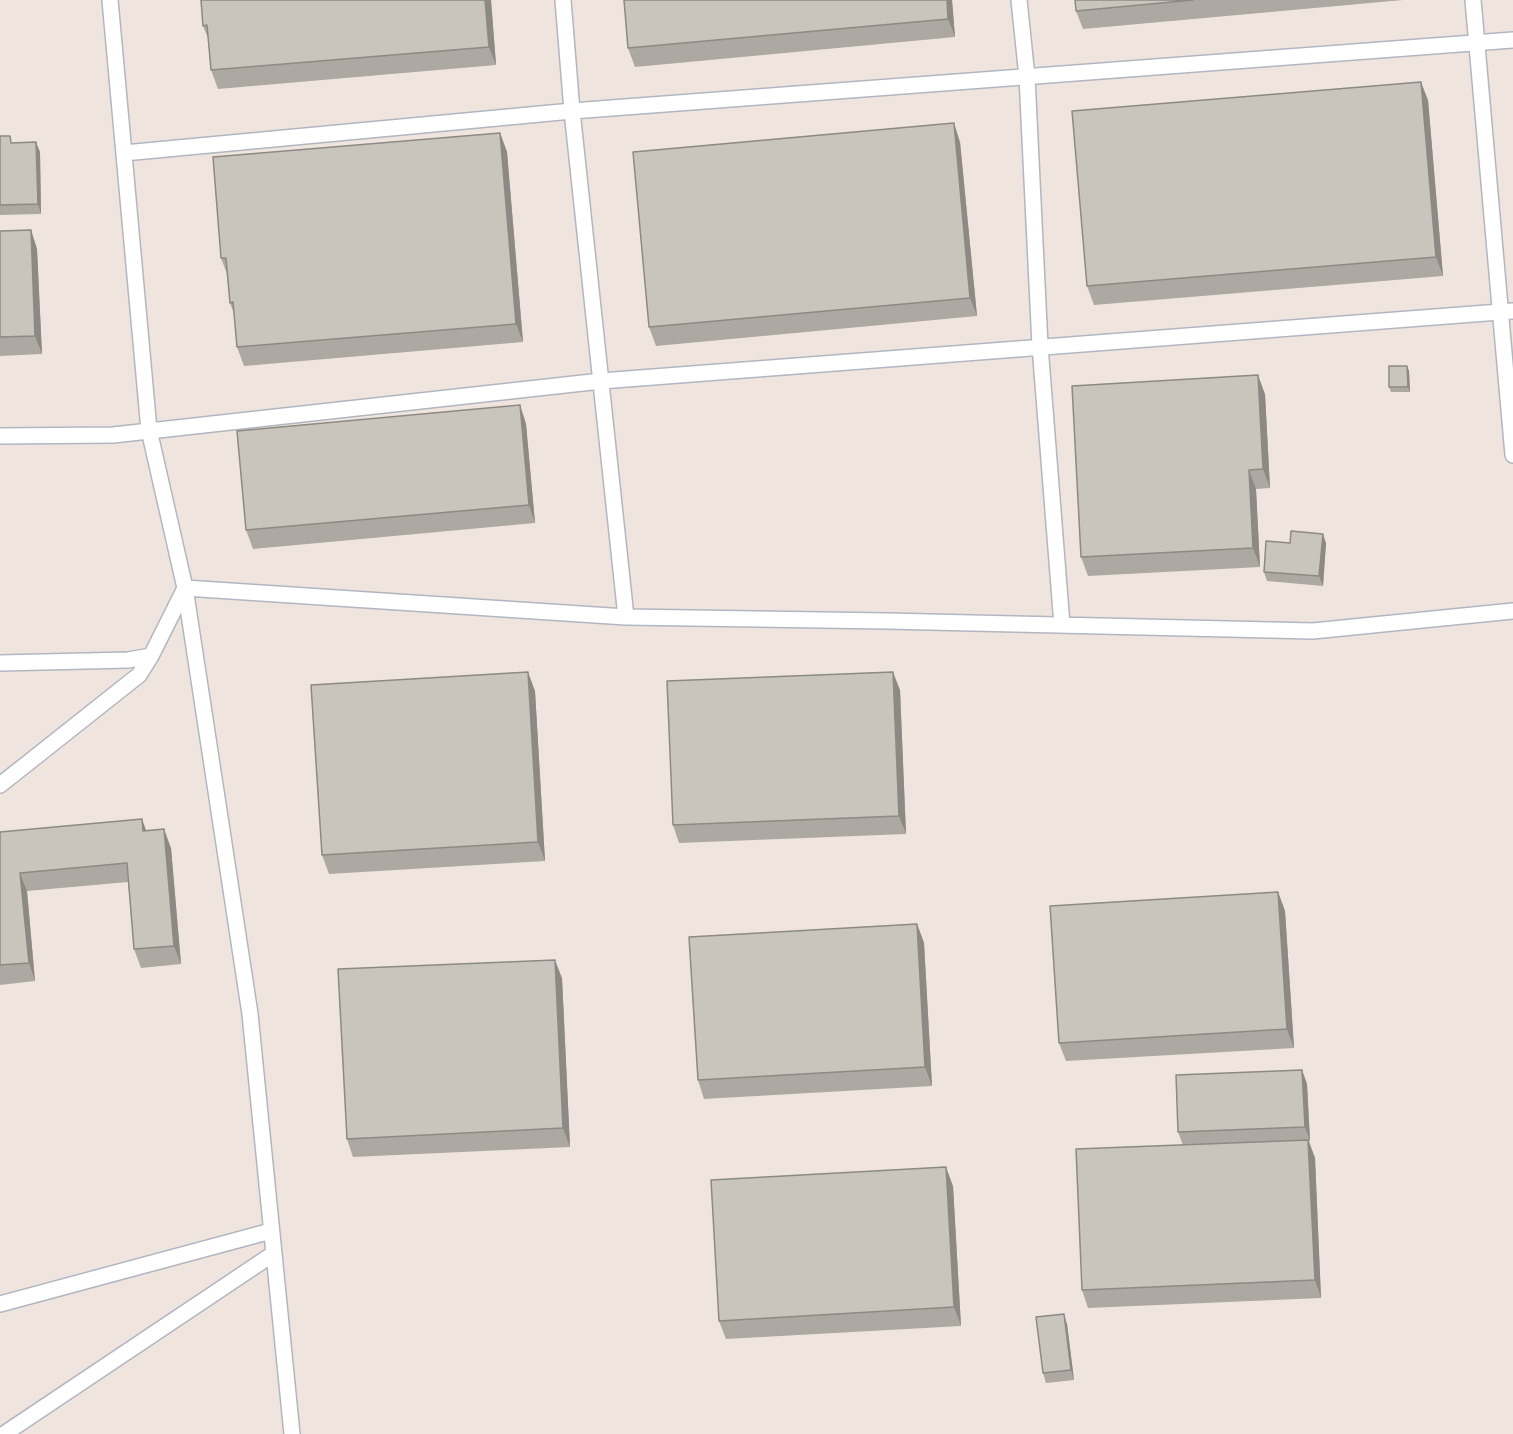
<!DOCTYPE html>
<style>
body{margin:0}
canvas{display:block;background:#efe5de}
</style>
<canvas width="1513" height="1434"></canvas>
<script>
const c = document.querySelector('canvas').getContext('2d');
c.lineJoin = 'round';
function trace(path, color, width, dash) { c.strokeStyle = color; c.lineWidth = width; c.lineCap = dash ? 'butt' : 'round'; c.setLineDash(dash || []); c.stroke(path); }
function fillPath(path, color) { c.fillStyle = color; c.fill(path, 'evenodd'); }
const service = new Path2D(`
 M110 0 149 430 185 588 626 617 887 621 1313 631 1513 611
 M563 0 572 111 626 617
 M1019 0 1027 77 1040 346 1062 625
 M1473 0 1513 455
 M124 153 572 111 1513 40
 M0 436 113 435 601 381 1513 311
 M185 588 250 1014 292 1434
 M0 663 128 660 151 656
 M0 785 139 675 151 656 185 588
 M0 1304 271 1231
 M4 1434 273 1254`);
const wall = new Path2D(`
 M201 0H491L496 65 218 89 211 70 208 38 203 26Z
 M624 0H952L955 37 635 67 628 48Z
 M1075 0H1403L1083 29 1076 11Z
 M1428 100 1443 276 1094 305 1087 286Z
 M500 133 507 152 523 342 244 366 237 347 235 316 230 303 227 274 221 258Z
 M0 136 13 143 40 152 41 214 0 215Z
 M960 142 977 316 656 346 649 327Z
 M31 230 37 249 42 354 0 356V231Z
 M1407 366 1409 371 1410 392H1391L1389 387Z
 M1265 394 1270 488 1256 489 1260 567 1088 576 1081 557Z
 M520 405 526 424 535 523 253 549 246 530Z
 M1290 543H1326L1323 586 1267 581 1264 572Z
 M900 690 906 834 679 843 673 825Z
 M535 691 545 861 329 874 322 855Z
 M146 830 171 848 181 964 141 968 134 949 128 882 27 891 35 981 0 985V832Z
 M1278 892 1285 911 1294 1048 1066 1061 1059 1043Z
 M917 924 924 943 932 1086 704 1099 698 1080Z
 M562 978 570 1147 353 1157 347 1139Z
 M1302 1070 1307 1084 1310 1141H1309L1315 1158 1321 1298 1088 1308 1082 1290 1183 1145 1178 1132Z
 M953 1186 961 1326 726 1339 719 1321Z
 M1067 1324 1074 1380 1046 1383 1043 1373Z`);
const shadedWall = new Path2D(`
 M485 0H491L496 65 489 47Z
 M947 0H952L955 37 948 19Z
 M1421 82 1428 100 1443 276 1436 257Z
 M954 123 960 142 977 316 970 298Z
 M500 133 507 152 523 342 516 324Z
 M36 142 40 152 41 214 38 204Z
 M31 230 37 249 42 354 35 336Z
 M1407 366 1409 371 1410 392 1408 387Z
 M1258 375 1265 394 1270 488 1263 469Z
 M520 405 526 424 535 523 529 505Z
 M1249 470 1256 489 1260 567 1253 548Z
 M1323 534 1326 543 1323 586 1319 576Z
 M528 672 535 691 545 861 538 842Z
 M893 672 900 690 906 834 899 816Z
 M142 819 149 838 143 831Z
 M164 829 171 848 181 964 174 946Z
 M20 873 27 891 35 981 29 963Z
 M1278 892 1285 911 1294 1048 1287 1029Z
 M917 924 924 943 932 1086 925 1067Z
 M555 960 562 978 570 1147 563 1128Z
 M1302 1070 1307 1084 1310 1141 1305 1127Z
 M1308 1140 1315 1158 1321 1298 1315 1280Z
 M946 1167 953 1186 961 1326 954 1307Z
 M1064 1314 1067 1324 1074 1380 1071 1370Z`);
const building = new Path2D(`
 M201 0H485L489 47 211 70 207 25 203 26Z
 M624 0H947L948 19 628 48Z
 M1075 0H1193L1076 11Z
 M1421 82 1436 257 1087 286 1072 111Z
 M954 123 970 298 649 327 633 152Z
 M500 133 516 324 237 347 233 302 230 303 226 258H221L213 157Z
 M0 136H10L11 143 36 142 38 204 0 205Z
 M31 230 35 336 0 337V231Z
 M1389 366H1407L1408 387H1389Z
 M1258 375 1263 469 1249 470 1253 548 1081 557 1072 386Z
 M520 405 529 505 246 530 237 431Z
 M1291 531 1323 534 1319 576 1264 572 1266 541 1290 543Z
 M528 672 538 842 322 855 311 685Z
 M893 672 899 816 673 825 667 681Z
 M142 819 143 831 164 829 174 946 134 949 127 863 20 873 29 963 0 965V832Z
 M1278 892 1287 1029 1059 1043 1050 906Z
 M917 924 925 1067 698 1080 689 937Z
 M555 960 563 1128 347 1139 338 969Z
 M1302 1070 1305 1127 1178 1132 1176 1075Z
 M1308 1140 1315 1280 1082 1290 1076 1149Z
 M946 1167 954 1307 719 1321 711 1180Z
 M1064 1314 1071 1370 1043 1373 1036 1317Z`);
trace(service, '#b2b6c1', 18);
trace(service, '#fff', 15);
fillPath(wall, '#ada9a2');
fillPath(shadedWall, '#8d8984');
fillPath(building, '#c9c4bc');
trace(building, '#8d8984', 1.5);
</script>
